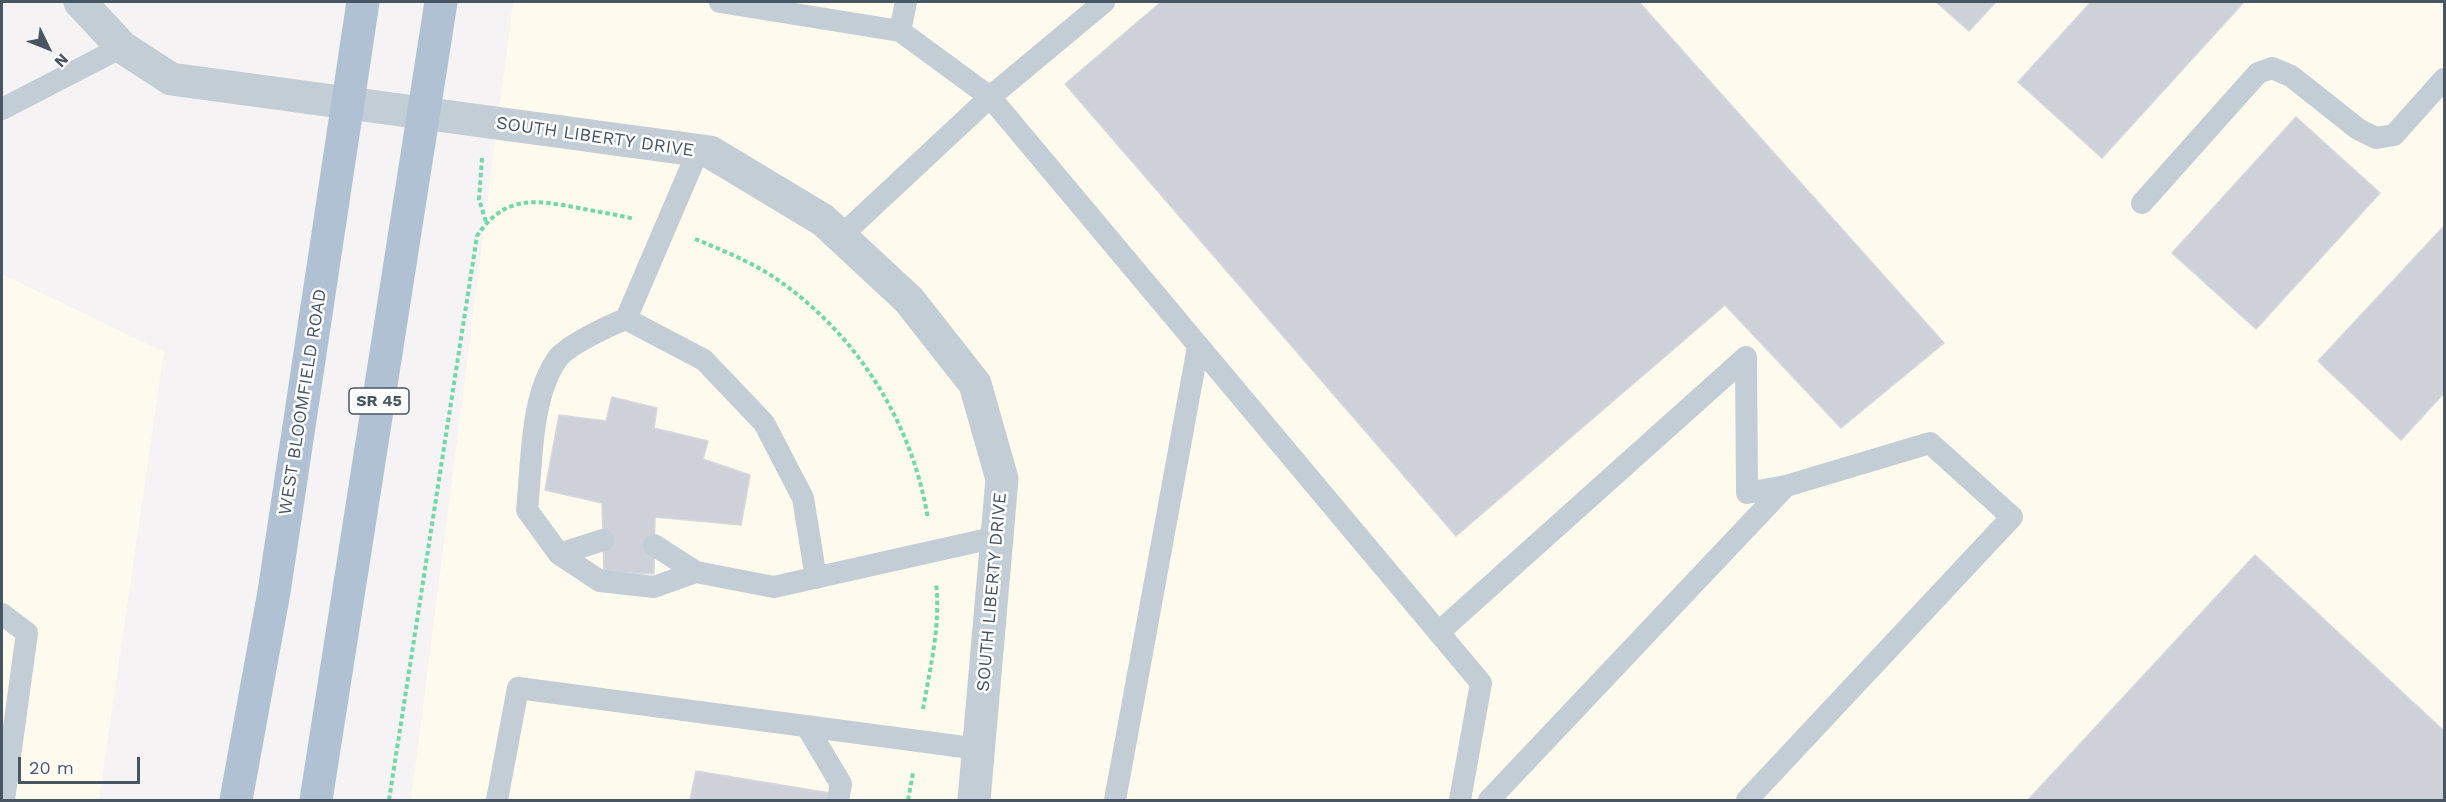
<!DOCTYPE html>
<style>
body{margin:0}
#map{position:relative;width:2446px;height:802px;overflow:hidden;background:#f5f3f3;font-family:"Work Sans",sans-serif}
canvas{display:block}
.frame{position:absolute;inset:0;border:3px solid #485663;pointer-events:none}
.north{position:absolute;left:18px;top:18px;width:60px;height:60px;-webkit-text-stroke:4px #fff;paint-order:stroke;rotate:133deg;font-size:16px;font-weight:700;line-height:24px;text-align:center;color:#485663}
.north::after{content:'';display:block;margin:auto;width:21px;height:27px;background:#485663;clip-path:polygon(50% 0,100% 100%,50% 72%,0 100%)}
.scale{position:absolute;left:18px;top:757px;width:122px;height:27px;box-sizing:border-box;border:3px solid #485663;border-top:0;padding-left:8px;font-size:18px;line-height:21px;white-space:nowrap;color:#485663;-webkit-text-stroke:4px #fff;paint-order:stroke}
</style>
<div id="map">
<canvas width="2446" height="802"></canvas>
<div class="frame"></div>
<div class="north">N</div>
<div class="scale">20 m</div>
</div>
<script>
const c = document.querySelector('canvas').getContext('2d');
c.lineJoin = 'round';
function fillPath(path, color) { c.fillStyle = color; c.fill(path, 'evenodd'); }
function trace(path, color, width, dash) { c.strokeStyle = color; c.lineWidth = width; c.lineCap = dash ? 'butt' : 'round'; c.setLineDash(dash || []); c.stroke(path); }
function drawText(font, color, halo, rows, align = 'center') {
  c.font = font + ' "Work Sans",sans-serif'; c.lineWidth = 5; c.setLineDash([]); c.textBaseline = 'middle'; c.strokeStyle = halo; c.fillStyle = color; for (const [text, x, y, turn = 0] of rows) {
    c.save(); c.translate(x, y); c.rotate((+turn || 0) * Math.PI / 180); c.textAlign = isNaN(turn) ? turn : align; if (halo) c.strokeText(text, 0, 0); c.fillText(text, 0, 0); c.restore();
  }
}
const commercial = new Path2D(`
 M513 2H2444V800H411Z
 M2 274 164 352 99 800H2Z`);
const building = new Path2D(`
 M1161 2H1639L1944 343 1841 428 1725 305 1456 536 1065 84Z
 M1936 2H1996L1969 31Z
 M2091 2H2244L2102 158 2018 82Z
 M2296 117 2380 193 2256 329 2172 253Z
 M2444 226V393L2401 440 2318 361Z
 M612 397 657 408 654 428 708 441 703 459 750 475 741 525 655 517 654 574 604 572 602 503 545 490 559 415 606 421Z
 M2255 555 2444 731V800H2028Z
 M696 771 830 793 829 800H690Z`);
const path = new Path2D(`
 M482 158 479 199 486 222
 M695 239C720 249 746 260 769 274 854 329 912 420 928 519
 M923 709C930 668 941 625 936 583
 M389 800 477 236C505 194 535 200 579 208 597 212 616 214 634 219
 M908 800 913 773`);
const lane = new Path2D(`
 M720 2 900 31 990 97 1481 683 1460 800
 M900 31 906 2
 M2 109 122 47
 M698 151 626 319C610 325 568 345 558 358 530 396 532 464 527 510L559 554 600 581 654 587 696 572 774 587 997 537
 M2142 203 2258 73 2272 68 2291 76 2358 129 2376 138 2394 135 2444 79
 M841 236 990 97 1104 2
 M626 319 704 360 764 423 803 498 816 578
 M654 545 696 572
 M559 554 603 540
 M2 614 27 633 4 800
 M1439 632 1746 357 1747 493 1786 486
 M807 727 841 784 838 800
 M497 800 518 688 979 749
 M1115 800 1198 347
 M1489 800 1786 486 1930 443 2012 517 1747 800`);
const street = new Path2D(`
 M80 2 122 47 171 79 710 152 823 220 909 300 975 384 1002 479 974 800`);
const primary = new Path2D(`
 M236 800 274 592 363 2
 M316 800 441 2`);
const shields = [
 [379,401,60]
];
const shieldNames = [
 ["SR 45",379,401]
];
const streetNames = [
 ["SOUTH LIBERTY DRIVE",595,137,8],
 ["WEST BLOOMFIELD ROAD",303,402,-81],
 ["SOUTH LIBERTY DRIVE",992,592,-85]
];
fillPath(commercial, '#fefaed');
fillPath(building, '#ced1d8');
trace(building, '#d6d8de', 1.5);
trace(path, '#72d8a7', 4, [4.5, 3]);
trace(lane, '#c2cdd5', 22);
trace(street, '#c2cdd5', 33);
trace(primary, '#b0c1d4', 33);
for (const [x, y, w] of shields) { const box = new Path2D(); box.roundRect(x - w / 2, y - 13, w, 26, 4.5); c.fillStyle = '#fff'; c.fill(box); trace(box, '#485663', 1.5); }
drawText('bold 16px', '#485663', null, shieldNames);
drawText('18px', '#485663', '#fff', streetNames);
</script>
